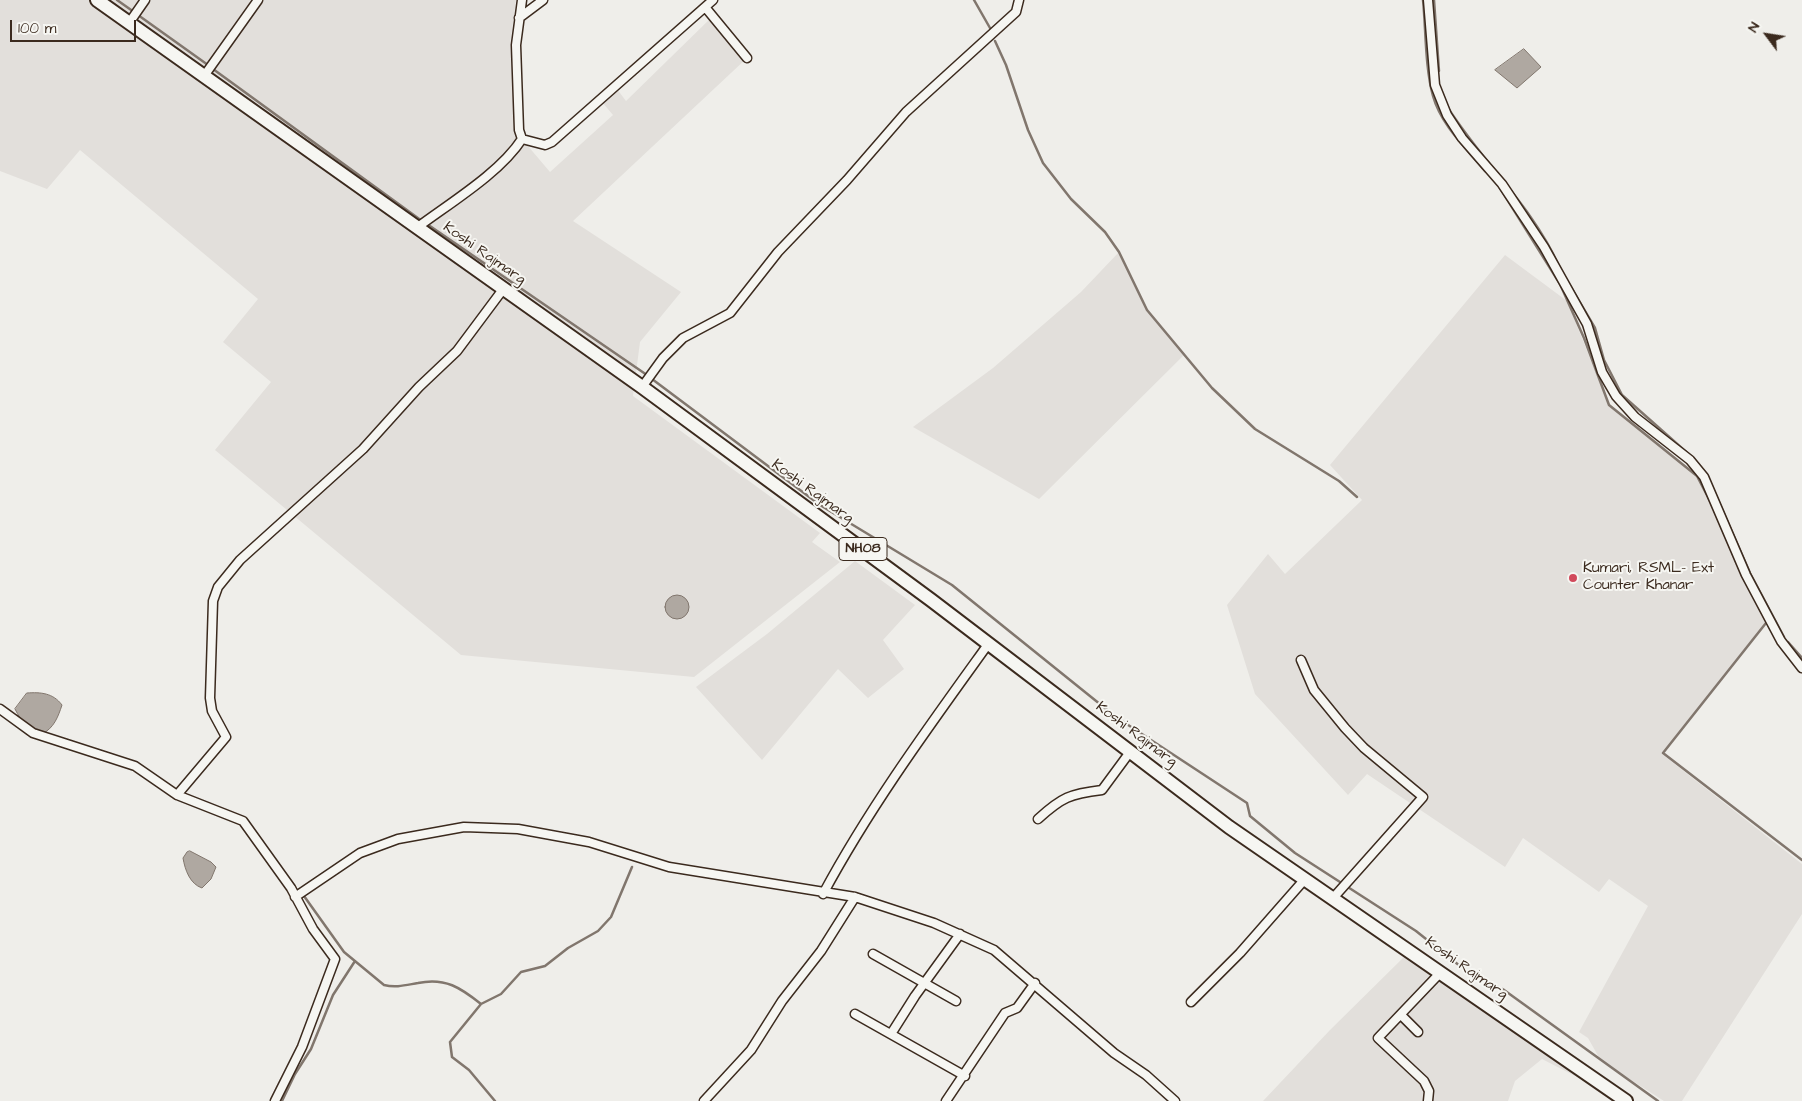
<!DOCTYPE html>
<style>
body{margin:0}
#map{position:relative;width:1802px;height:1101px;overflow:hidden;background:#efeeea;font-family:"Architects Daughter",sans-serif}
canvas{display:block}
.north{position:absolute;left:1742px;top:10px;width:50px;height:50px;-webkit-text-stroke:4px #f6f6f2;paint-order:stroke;rotate:301deg;font-size:14px;font-weight:700;line-height:20px;text-align:center;color:#3b2a1e}
.north::after{content:'';display:block;margin:auto;width:18px;height:22px;background:#3b2a1e;clip-path:polygon(50% 0,100% 100%,50% 72%,0 100%)}
.scale{position:absolute;left:10px;top:20px;width:126px;height:22px;box-sizing:border-box;border:2px solid #3b2a1e;border-top:0;padding-left:6px;font-size:15px;line-height:18px;white-space:nowrap;color:#3b2a1e;-webkit-text-stroke:4px #f6f6f2;paint-order:stroke}
</style>
<div id="map">
<canvas width="1802" height="1101"></canvas>
<div class="north">N</div>
<div class="scale">100 m</div>
</div>
<script>
const c = document.querySelector('canvas').getContext('2d');
c.lineJoin = 'round';
function fillPath(path, color) { c.fillStyle = color; c.fill(path, 'evenodd'); }
function trace(path, color, width, dash) { c.strokeStyle = color; c.lineWidth = width; c.lineCap = dash ? 'butt' : 'round'; c.setLineDash(dash || []); c.stroke(path); }
function drawText(font, color, halo, rows, align = 'center') {
  c.font = font + ' "Architects Daughter",sans-serif'; c.lineWidth = 4; c.setLineDash([]); c.textBaseline = 'middle'; c.strokeStyle = halo; c.fillStyle = color; for (const [text, x, y, turn = 0] of rows) {
    c.save(); c.translate(x, y); c.rotate((+turn || 0) * Math.PI / 180); c.textAlign = isNaN(turn) ? turn : align; if (halo) c.strokeText(text, 0, 0); c.fillText(text, 0, 0); c.restore();
  }
}
const built = new Path2D(`
 M0 0H516L510 45 522 139 550 172 613 115 602 102 617 89 626 101 713 16 747 58 573 221 681 292 640 342 633 396 820 533 812 542 840 562 694 677 461 655 215 450 271 382 223 342 258 299 80 150 47 189 0 171Z
 M1119 252 1147 310 1185 354 1039 499 913 427 993 368 1081 292Z
 M1505 255 1567 301 1609 405 1697 476 1721 520 1766 623 1662 754 1802 864V914L1682 1101H1664L1601 1061 1588 1038 1579 1032 1648 906 1609 879 1599 892 1523 838 1505 867 1367 774 1348 795 1255 694 1227 605 1268 554 1285 574 1362 500 1330 465Z
 M855 561 915 605 883 640 904 669 868 698 838 669 762 760 696 687 767 634Z
 M1406 955 1581 1079 1542 1059 1515 1081 1508 1101H1263L1330 1030Z`);
const water = new Path2D(`
 M1524 49 1541 67 1517 88 1495 70Z
 M665 607a12 12 0 1 1 24 0a12 12 0 1 1-24 0Z
 M27 693C41 692 53 693 62 705 58 717 54 728 42 734 27 728 22 723 15 709Z
 M190 851 211 862 216 867 211 879 202 888C190 884 185 870 183 858L187 852Z`);
const stream = new Path2D(`
 M117 0 134 12
 M974 0 990 28
 M1423 0C1426 30 1425 67 1433 96 1441 125 1466 148 1485 171
 M1434 0 1439 71
 M138 15 208 65
 M995 41 1006 65 1028 130 1043 163 1071 199 1105 232 1119 252 1147 310 1212 388 1255 429 1339 481 1357 497
 M213 69 422 221
 M1448 108C1483 163 1532 206 1559 266
 M1500 188 1560 284 1584 338 1609 405 1697 476 1710 501
 M427 224 644 373 820 505 952 585 1116 717 1247 803 1250 816 1295 853 1416 931 1470 974 1504 990 1658 1101
 M1569 284 1595 328 1604 360 1622 395 1693 458 1707 475 1750 573 1784 637
 M1764 617 1770 627
 M1766 623 1663 753 1802 860
 M1788 642 1802 658
 M304 896 344 952 384 985C396 988 406 985 418 983 445 977 461 988 481 1004
 M282 1101 295 1074 311 1049 333 995 355 961
 M495 1101 469 1070 452 1057 450 1042 481 1004 501 994 521 972 545 966 568 948 598 931 611 917 632 867`);
const street = new Path2D(`
 M1428 0 1435 85 1447 115 1462 138 1502 184 1544 247 1587 324 1602 372 1616 396 1635 417 1690 460 1704 477 1746 575 1781 641 1802 668
 M705 7 747 58
 M519 18 543 0
 M129 23 145 0
 M204 76 258 0
 M522 139 545 145 552 142 713 0
 M418 227C450 203 500 173 522 139L519 130 516 45 522 0
 M642 387 663 358 683 338 730 313 778 252 847 180 906 112 1016 12 1019 0
 M1301 660 1314 690 1345 728 1364 748 1423 797 1334 897
 M0 709 33 733 135 766 177 795 243 821 291 888 313 929 335 959 302 1047 275 1101
 M177 795 226 737 212 711 210 698 213 601 218 587 240 560 363 449 419 387 457 351 504 288
 M1038 819C1062 797 1070 794 1102 790L1130 752
 M823 894C871 805 930 725 989 643
 M295 897 360 853 398 839 464 827 518 829 589 842 669 867 855 897 934 923 994 950 1114 1053 1146 1075 1175 1101
 M873 954 956 1001
 M1191 1002 1240 953 1305 879
 M855 1014 965 1076
 M1401 1015 1418 1032
 M891 1034 915 996 960 934
 M704 1101 751 1050 782 1001 821 951 855 897
 M946 1101 1005 1013 1017 1008 1035 983
 M1428 1101 1429 1091 1424 1081 1378 1038 1441 972`);
const primary = new Path2D(`
 M97 0 642 387 931 600 1229 827 1626 1101`);
const markers = [
 [1573,578,5,"#d1495b"]
];
const shields = [
 [863,549,48]
];
const shieldNames = [
 ["NH08",863,549]
];
const streetNames = [
 ["Koshi Rajmarg",484,254,35],
 ["Koshi Rajmarg",812,492,36],
 ["Koshi Rajmarg",1136,735,37],
 ["Koshi Rajmarg",1466,969,35]
];
const poiNames = [
 ["Kumari, RSML- Ext",1583,569],
 ["Counter Khanar",1583,586]
];
fillPath(built, '#e2dfdb');
fillPath(water, '#afa8a1');
trace(water, '#81766d', 1);
trace(stream, '#81766d', 2.5);
trace(street, '#3b2a1e', 11);
trace(primary, '#3b2a1e', 16);
trace(street, '#f6f6f2', 8);
trace(primary, '#f6f6f2', 12);
for (const [x, y, r, color] of markers) { const dot = new Path2D(); dot.arc(x, y, r, 0, 2 * Math.PI); c.fillStyle = color; c.fill(dot); trace(dot, '#f6f6f2', 2); }
for (const [x, y, w] of shields) { const box = new Path2D(); box.roundRect(x - w / 2, y - 11.5, w, 23, 4); c.fillStyle = '#f6f6f2'; c.fill(box); trace(box, '#3b2a1e', 1); }
drawText('bold 14px', '#3b2a1e', null, shieldNames);
drawText('15px', '#3b2a1e', '#f6f6f2', streetNames);
drawText('15px', '#3b2a1e', '#f6f6f2', poiNames, 'left');
</script>
